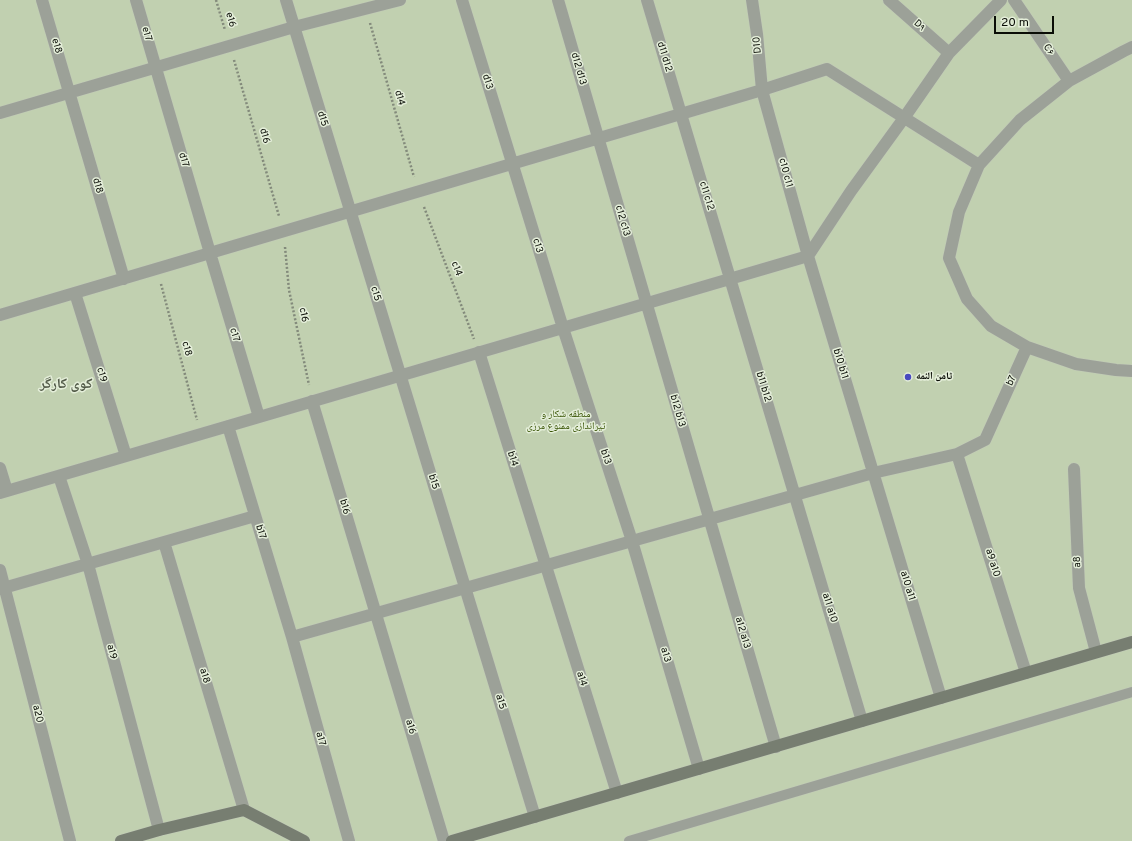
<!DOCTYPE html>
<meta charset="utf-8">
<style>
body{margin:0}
#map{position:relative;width:1132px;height:841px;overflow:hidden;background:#e4eed9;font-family:Overpass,sans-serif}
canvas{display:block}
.scale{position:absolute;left:994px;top:16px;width:60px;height:18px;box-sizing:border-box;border:2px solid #0a0d06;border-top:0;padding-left:5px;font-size:12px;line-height:14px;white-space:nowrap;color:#0a0d06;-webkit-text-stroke:3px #e4eed9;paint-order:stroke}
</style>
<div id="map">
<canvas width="1132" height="841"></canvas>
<div class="scale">20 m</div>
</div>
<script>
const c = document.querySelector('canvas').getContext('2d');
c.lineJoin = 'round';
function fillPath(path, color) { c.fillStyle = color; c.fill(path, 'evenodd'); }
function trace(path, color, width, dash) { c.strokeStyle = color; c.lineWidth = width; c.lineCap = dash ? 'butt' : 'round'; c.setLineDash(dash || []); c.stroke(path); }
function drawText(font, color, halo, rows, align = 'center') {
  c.font = font + ' Overpass,"Noto Naskh Arabic",sans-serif'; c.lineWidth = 3; c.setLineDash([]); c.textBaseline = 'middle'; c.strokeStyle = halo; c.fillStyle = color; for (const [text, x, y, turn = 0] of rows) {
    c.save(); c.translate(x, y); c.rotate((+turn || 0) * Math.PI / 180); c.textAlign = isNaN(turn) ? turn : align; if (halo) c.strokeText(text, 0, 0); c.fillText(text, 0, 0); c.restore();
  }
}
const green = new Path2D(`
 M0 0H1132V841H0Z`);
const path = new Path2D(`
 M216 0 225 30
 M370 23 414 177
 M234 60 279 216
 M424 207 474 339
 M285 247 289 290 309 385
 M161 284 197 420`);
const service = new Path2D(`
 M629 841 1132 692`);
const minor = new Path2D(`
 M42 0 124 279
 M136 0 210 253 259 417
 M286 0 535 817
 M462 0 563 328 632 541 699 769
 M558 0 776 747
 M647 0 862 721
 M752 0 757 34 762 90 808 256 941 698
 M889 0 949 53
 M1014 0 1069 81
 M1132 47 1124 51 1069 81 1020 120 979 165 959 212 949 258 967 299 991 326 1027 347 1076 364 1116 370 1132 371
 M0 113 294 27 400 0
 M75 293 126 456
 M0 315 762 90 827 69 979 165
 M479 352 617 793
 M312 401 444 841
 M228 426 292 637 349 841
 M957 454 1026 673
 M0 468 7 491
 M1074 469 1079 588 1096 652
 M59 476 88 564 159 830
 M0 493 808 256 851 191 904 118 949 53 1001 0
 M164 542 244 810
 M0 570 70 841
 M0 589 255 516
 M292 637 873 473 957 454 985 440 1027 347`);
const secondary = new Path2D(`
 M121 841 159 830 244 810 304 841
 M452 841 1132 642`);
const markers = [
 [908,377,4,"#4849bf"]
];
const streetNames = [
 ["e16",230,20,73],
 ["D۹",919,26,41],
 ["e17",146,34,74],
 ["D10",758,45,-95],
 ["e18",56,46,74],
 ["C۶",1048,50,56],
 ["d11 d12",664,57,73],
 ["d12 d13",578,69,74],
 ["d13",487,82,73],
 ["d14",399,98,74],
 ["d15",322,119,73],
 ["d16",264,136,74],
 ["d17",183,160,74],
 ["c10 c11",785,173,75],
 ["d18",97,186,74],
 ["c11 c12",706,196,73],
 ["c12 c13",622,221,74],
 ["c13",537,246,73],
 ["c14",456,269,69],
 ["c15",375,294,73],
 ["c16",303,315,78],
 ["c17",234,335,73],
 ["c18",186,349,75],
 ["b10 b11",840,364,73],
 ["c19",101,375,73],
 ["b7",1012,381,-66],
 ["b11 b12",763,387,73],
 ["b12 b13",677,411,74],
 ["b13",605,457,72],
 ["b14",512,459,73],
 ["b15",433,482,73],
 ["b16",344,507,73],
 ["b17",260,532,73],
 ["a8",1078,562,-92],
 ["a9 a10",992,563,73],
 ["a10 a11",907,586,73],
 ["a11 a10",829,608,73],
 ["a12 a13",742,633,74],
 ["a19",111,652,75],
 ["a13",665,655,74],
 ["a18",204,676,73],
 ["a14",581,679,73],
 ["a15",500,702,73],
 ["a20",37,714,76],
 ["a16",410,727,73],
 ["a17",320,739,75]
];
const poiNames = [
 ["ثامن الئمه",916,377]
];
const parkNames = [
 ["منطقه شکار و",566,415],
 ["تیراندازی ممنوع مرزی",566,427]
];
const districtNames = [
 ["کوی کارگر",66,385]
];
fillPath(green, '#c1d0b0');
trace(service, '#c1cab7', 11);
trace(minor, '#c1cab7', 13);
trace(secondary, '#c1cab7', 13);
trace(path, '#838a7b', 2.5, [2, 2]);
trace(service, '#9ca198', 10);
trace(minor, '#9ca198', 12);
trace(secondary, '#777e71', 12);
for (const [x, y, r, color] of markers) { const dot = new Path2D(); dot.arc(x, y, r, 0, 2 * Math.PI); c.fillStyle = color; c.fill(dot); trace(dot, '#e4eed9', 1.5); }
drawText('10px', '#0a0d06', '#e4eed9', streetNames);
drawText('bold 10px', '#0a0d06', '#e4eed9', poiNames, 'left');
drawText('10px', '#395405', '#e4eed9', parkNames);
drawText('bold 14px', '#515947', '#e4eed9', districtNames);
</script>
